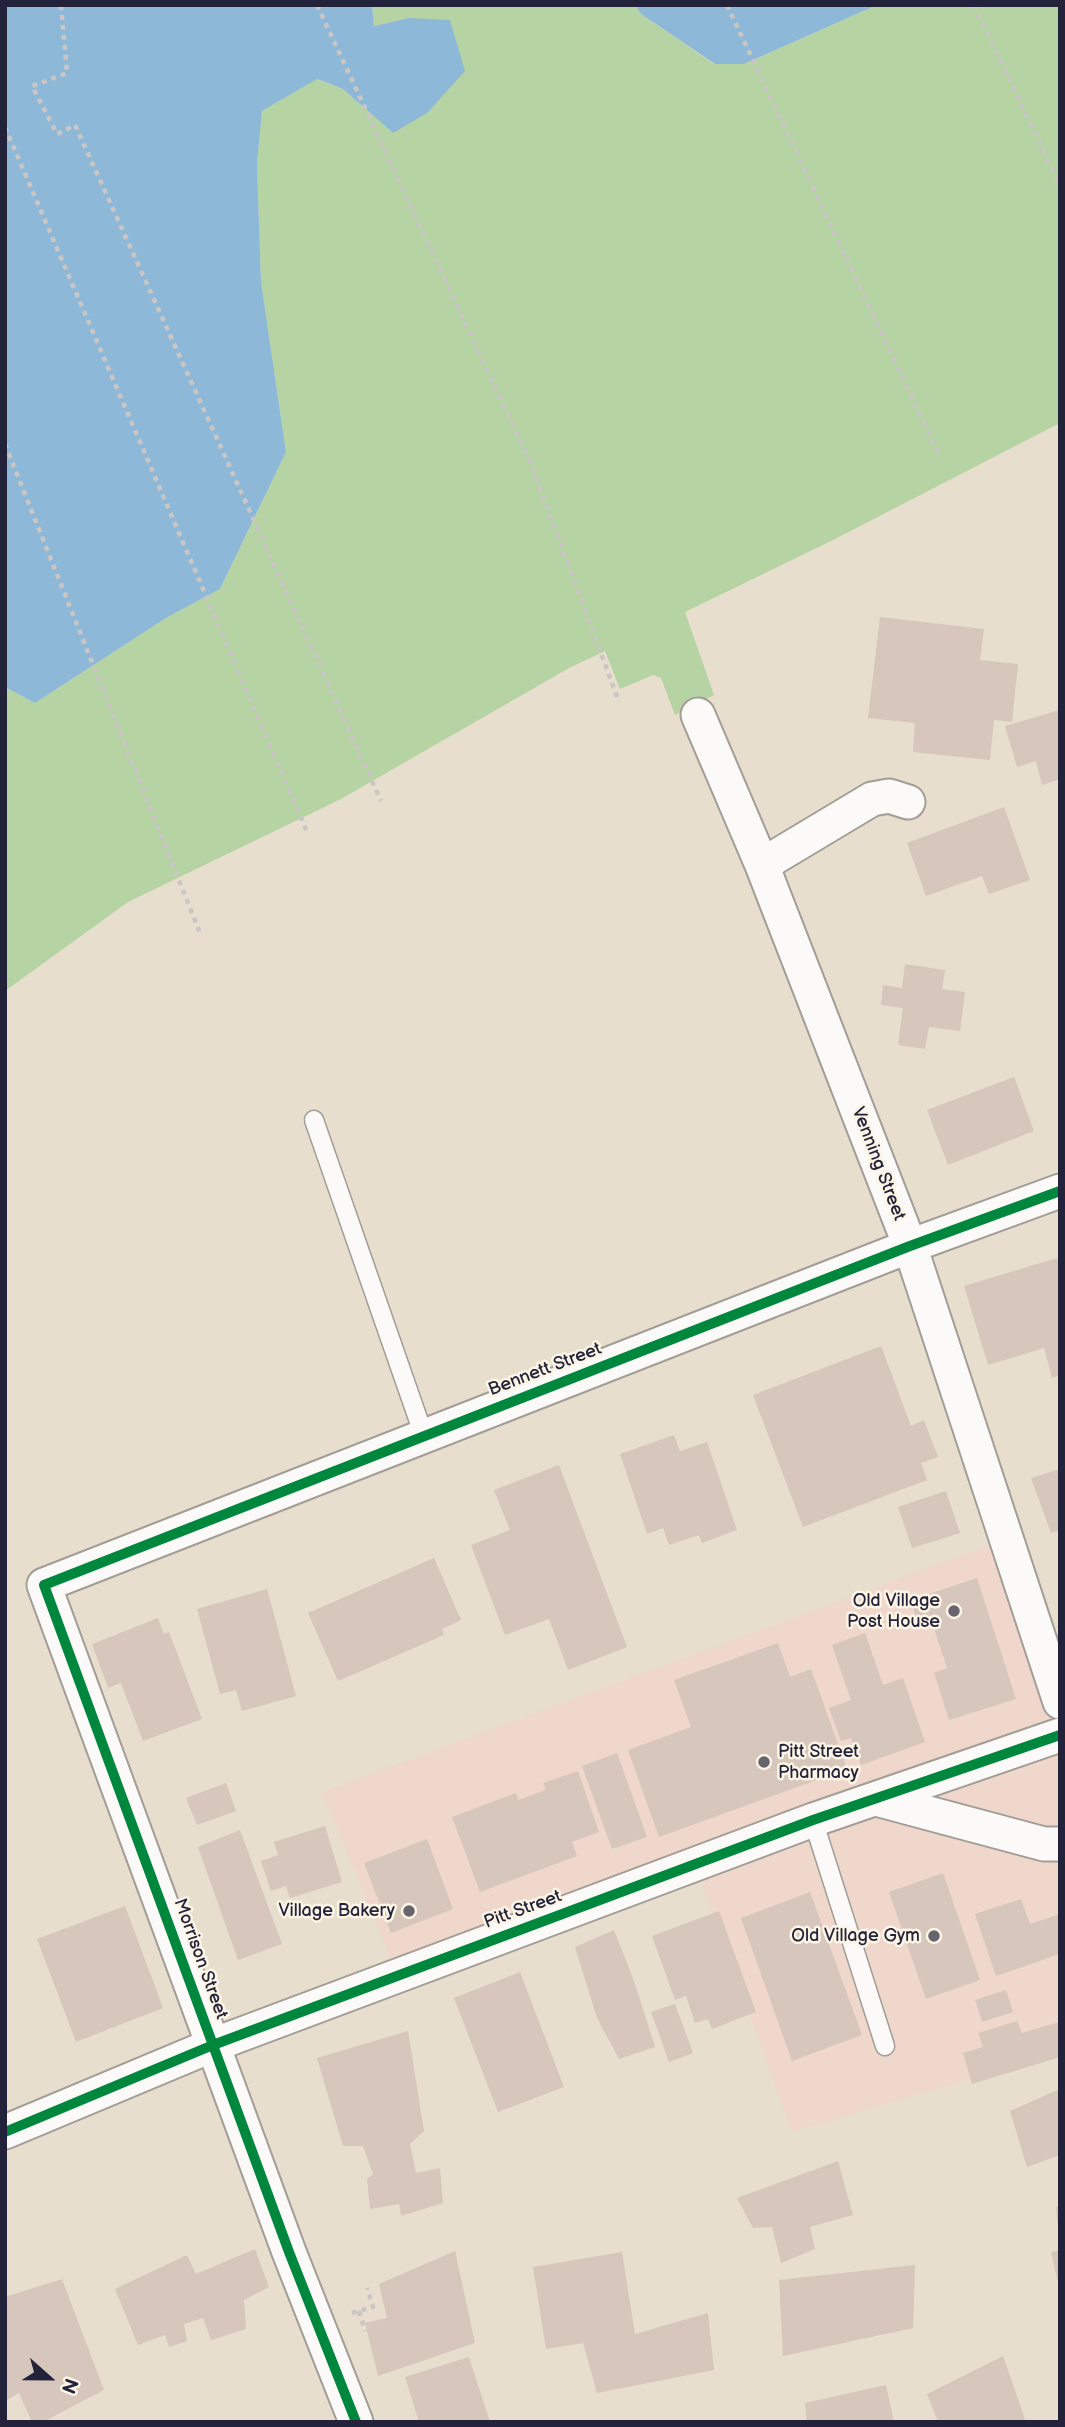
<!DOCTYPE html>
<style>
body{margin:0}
#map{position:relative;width:1065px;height:2427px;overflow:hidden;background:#e8dece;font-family:"Balsamiq Sans",sans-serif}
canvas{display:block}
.frame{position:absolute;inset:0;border:7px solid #22223b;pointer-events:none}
.north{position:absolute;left:14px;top:2343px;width:70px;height:70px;-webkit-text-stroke:5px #fcf5e5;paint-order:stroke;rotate:111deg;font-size:19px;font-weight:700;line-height:28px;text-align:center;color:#22223b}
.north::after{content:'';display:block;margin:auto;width:24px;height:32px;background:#22223b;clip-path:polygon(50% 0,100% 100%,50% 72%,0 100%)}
</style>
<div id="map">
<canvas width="1065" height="2427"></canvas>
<div class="frame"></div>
<div class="north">N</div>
</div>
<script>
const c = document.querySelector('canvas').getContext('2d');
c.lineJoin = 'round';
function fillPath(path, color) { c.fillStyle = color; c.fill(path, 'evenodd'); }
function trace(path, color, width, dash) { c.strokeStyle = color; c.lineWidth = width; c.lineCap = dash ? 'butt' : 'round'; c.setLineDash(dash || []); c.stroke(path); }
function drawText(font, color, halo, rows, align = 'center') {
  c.font = font + ' "Balsamiq Sans",sans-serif'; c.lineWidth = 5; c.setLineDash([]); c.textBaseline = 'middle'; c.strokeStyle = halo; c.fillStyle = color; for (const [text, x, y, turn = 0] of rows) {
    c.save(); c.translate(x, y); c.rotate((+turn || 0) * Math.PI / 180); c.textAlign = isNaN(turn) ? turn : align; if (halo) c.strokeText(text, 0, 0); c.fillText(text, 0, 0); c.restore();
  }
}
const built = new Path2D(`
 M990 1545 1060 1710V2052L792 2132 698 1872 400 1981 322 1792Z`);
const green = new Path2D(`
 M372 5H635L641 14 714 64H744L877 5H1060V423L833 540 685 612 714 695 675 715 661 678 653 675 620 689 605 651 569 668 341 799 128 902 5 991V687L35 703 166 618 220 589 286 452 261 283 257 164 262 111 316 79 343 89 393 133 409 18 374 26Z`);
const water = new Path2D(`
 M5 5H372L374 26 409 18 450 20 465 71 427 113 393 133 343 89 317 79 262 111 257 164 261 282 286 452 220 589 166 618 35 703 5 687Z
 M635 5H877L744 64H715L641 14Z`);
const building = new Path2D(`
 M880 617 984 629 980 660 1018 664 1012 722 994 720 990 760 913 752 915 723 868 718Z
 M1060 710V779L1042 785 1036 761 1017 767 1005 726Z
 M1004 807 1030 880 989 894 982 876 926 896 907 843Z
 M905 964 945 970 942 989 965 992 960 1031 929 1027 925 1049 898 1045 903 1008 881 1005 883 985 902 988Z
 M1014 1077 1034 1131 948 1165 927 1110Z
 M1057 1258 1060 1268V1375L1052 1378 1044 1348 988 1365 964 1286Z
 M881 1346 911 1426 924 1420 938 1457 921 1463 927 1480 803 1527 753 1395Z
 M674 1435 680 1451 707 1442 737 1530 702 1543 699 1535 669 1545 663 1528 647 1534 620 1454Z
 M559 1465 627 1647 568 1670 549 1619 505 1635 471 1545 510 1530 494 1490Z
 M1060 1469V1530L1051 1533 1031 1478Z
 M946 1491 960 1533 912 1548 898 1507Z
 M434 1558 461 1620 442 1629 444 1635 338 1681 308 1613Z
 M977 1578 1016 1699 949 1720 934 1673 947 1668 930 1616 917 1621 911 1600Z
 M267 1589 296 1696 242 1711 236 1690 220 1694 197 1609Z
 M158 1618 164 1634 169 1632 202 1719 143 1741 121 1683 108 1688 92 1644Z
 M865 1633 883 1685 903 1678 925 1742 861 1765 851 1738 841 1741 829 1708 851 1700 832 1645Z
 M778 1643 790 1677 811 1669 847 1769 659 1837 628 1750 691 1727 674 1680Z
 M617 1753 647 1837 612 1849 582 1766Z
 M578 1771 599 1832 572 1842 577 1856 480 1892 452 1817 516 1793 518 1800 546 1790 543 1783Z
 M226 1783 236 1811 197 1825 186 1798Z
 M325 1826 342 1882 290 1898 286 1886 271 1891 261 1861 278 1855 274 1842Z
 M240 1830 282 1944 238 1960 198 1847Z
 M427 1839 453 1909 391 1933 364 1863Z
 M943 1873 980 1980 926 1999 889 1892Z
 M810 1892 862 2035 792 2061 741 1918Z
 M1021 1899 1030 1924 1060 1914V1954L996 1976 975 1914Z
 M125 1906 163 2008 76 2042 37 1939Z
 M719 1911 756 2012 712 2029 708 2019 695 2023 686 1996 675 2000 652 1936Z
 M614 1930 635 1984 655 2047 619 2059 597 2018 575 1947Z
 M520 1972 564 2087 498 2112 454 1998Z
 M1006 1990 1013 2012 982 2022 975 2000Z
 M675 2004 693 2053 669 2062 651 2012Z
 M1017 2021 1022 2033 1059 2022 1060 2057 972 2084 963 2053 983 2047 978 2033Z
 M408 2031 424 2131 410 2144 416 2173 440 2168 443 2203 401 2216 399 2204 370 2209 367 2179 373 2174 363 2146H343L317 2058Z
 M1060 2089V2155L1027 2167 1010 2111Z
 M838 2161 853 2215 810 2227 815 2249 781 2263 772 2227 753 2228 737 2198Z
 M1060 2205V2227H1058L1056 2207Z
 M255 2249 269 2287 244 2300 246 2329 211 2340 203 2318 184 2324 187 2341 169 2347 165 2335 138 2345 115 2289 187 2255 196 2274Z
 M1060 2250V2287H1059L1051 2252Z
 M455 2251 475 2343 378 2376 365 2323 387 2318 379 2284Z
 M622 2252 635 2334 708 2313 714 2370 597 2393 583 2343 546 2349 533 2267Z
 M915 2265 913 2328 783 2356 779 2280Z
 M62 2279 104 2390 43 2422H32L19 2393 5 2401V2297Z
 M1003 2356 1026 2422H938L927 2394Z
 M469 2357 490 2422H419L405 2377Z
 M886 2385 894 2422H807L805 2403Z`);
const path = new Path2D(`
 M61 5 67 73 32 86 57 134 75 125 381 801
 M317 5 531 464 619 702
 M727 5 940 457
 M974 5 1060 186
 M5 127 308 834
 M5 444 200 933
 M359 2311 365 2331
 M352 2313 373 2307 367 2288`);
const lane = new Path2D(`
 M314 1120 424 1436
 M813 1820 885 2046`);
const street = new Path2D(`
 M698 715 762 865 910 1246 1060 1702
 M762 865 872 799 889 796 908 802
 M876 1799 1044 1844H1060
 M5 2132 213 2045 813 1820 1060 1735
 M356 2422 289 2252 44 1585 910 1246 1060 1191`);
const cycleway = new Path2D(`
 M5 2132 213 2045 813 1820 1060 1735
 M356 2422 289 2252 44 1585 910 1246 1060 1191`);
const markers = [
 [954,1611,7,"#67646e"],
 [764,1762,7,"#67646e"],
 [409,1911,7,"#67646e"],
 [934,1936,7,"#67646e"]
];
const streetNames = [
 ["Venning Street",878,1164,69],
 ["Bennett Street",545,1370,-21],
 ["Pitt Street",523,1910,-20],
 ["Morrison Street",200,1959,70]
];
const poiNames = [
 ["Old Village",940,1601],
 ["Post House",940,1622],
 ["Pitt Street",778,1752,"left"],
 ["Pharmacy",778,1773,"left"],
 ["Village Bakery",395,1911],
 ["Old Village Gym",920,1936]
];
fillPath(built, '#f0d7cb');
fillPath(green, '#b6d3a3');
fillPath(water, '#8eb8d7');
fillPath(building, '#d6c6bb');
trace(lane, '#a29d96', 21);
trace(street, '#a29d96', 37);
trace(path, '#c9c6c5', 4.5, [5, 5]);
trace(lane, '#fcfaf8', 18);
trace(street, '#fcfaf8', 33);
trace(cycleway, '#00873e', 10);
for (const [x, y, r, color] of markers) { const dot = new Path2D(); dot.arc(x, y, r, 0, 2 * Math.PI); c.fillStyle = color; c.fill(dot); trace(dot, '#fcf5e5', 2.5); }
drawText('18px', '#22223b', '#fcf5e5', streetNames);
drawText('18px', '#22223b', '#fcf5e5', poiNames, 'right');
</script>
